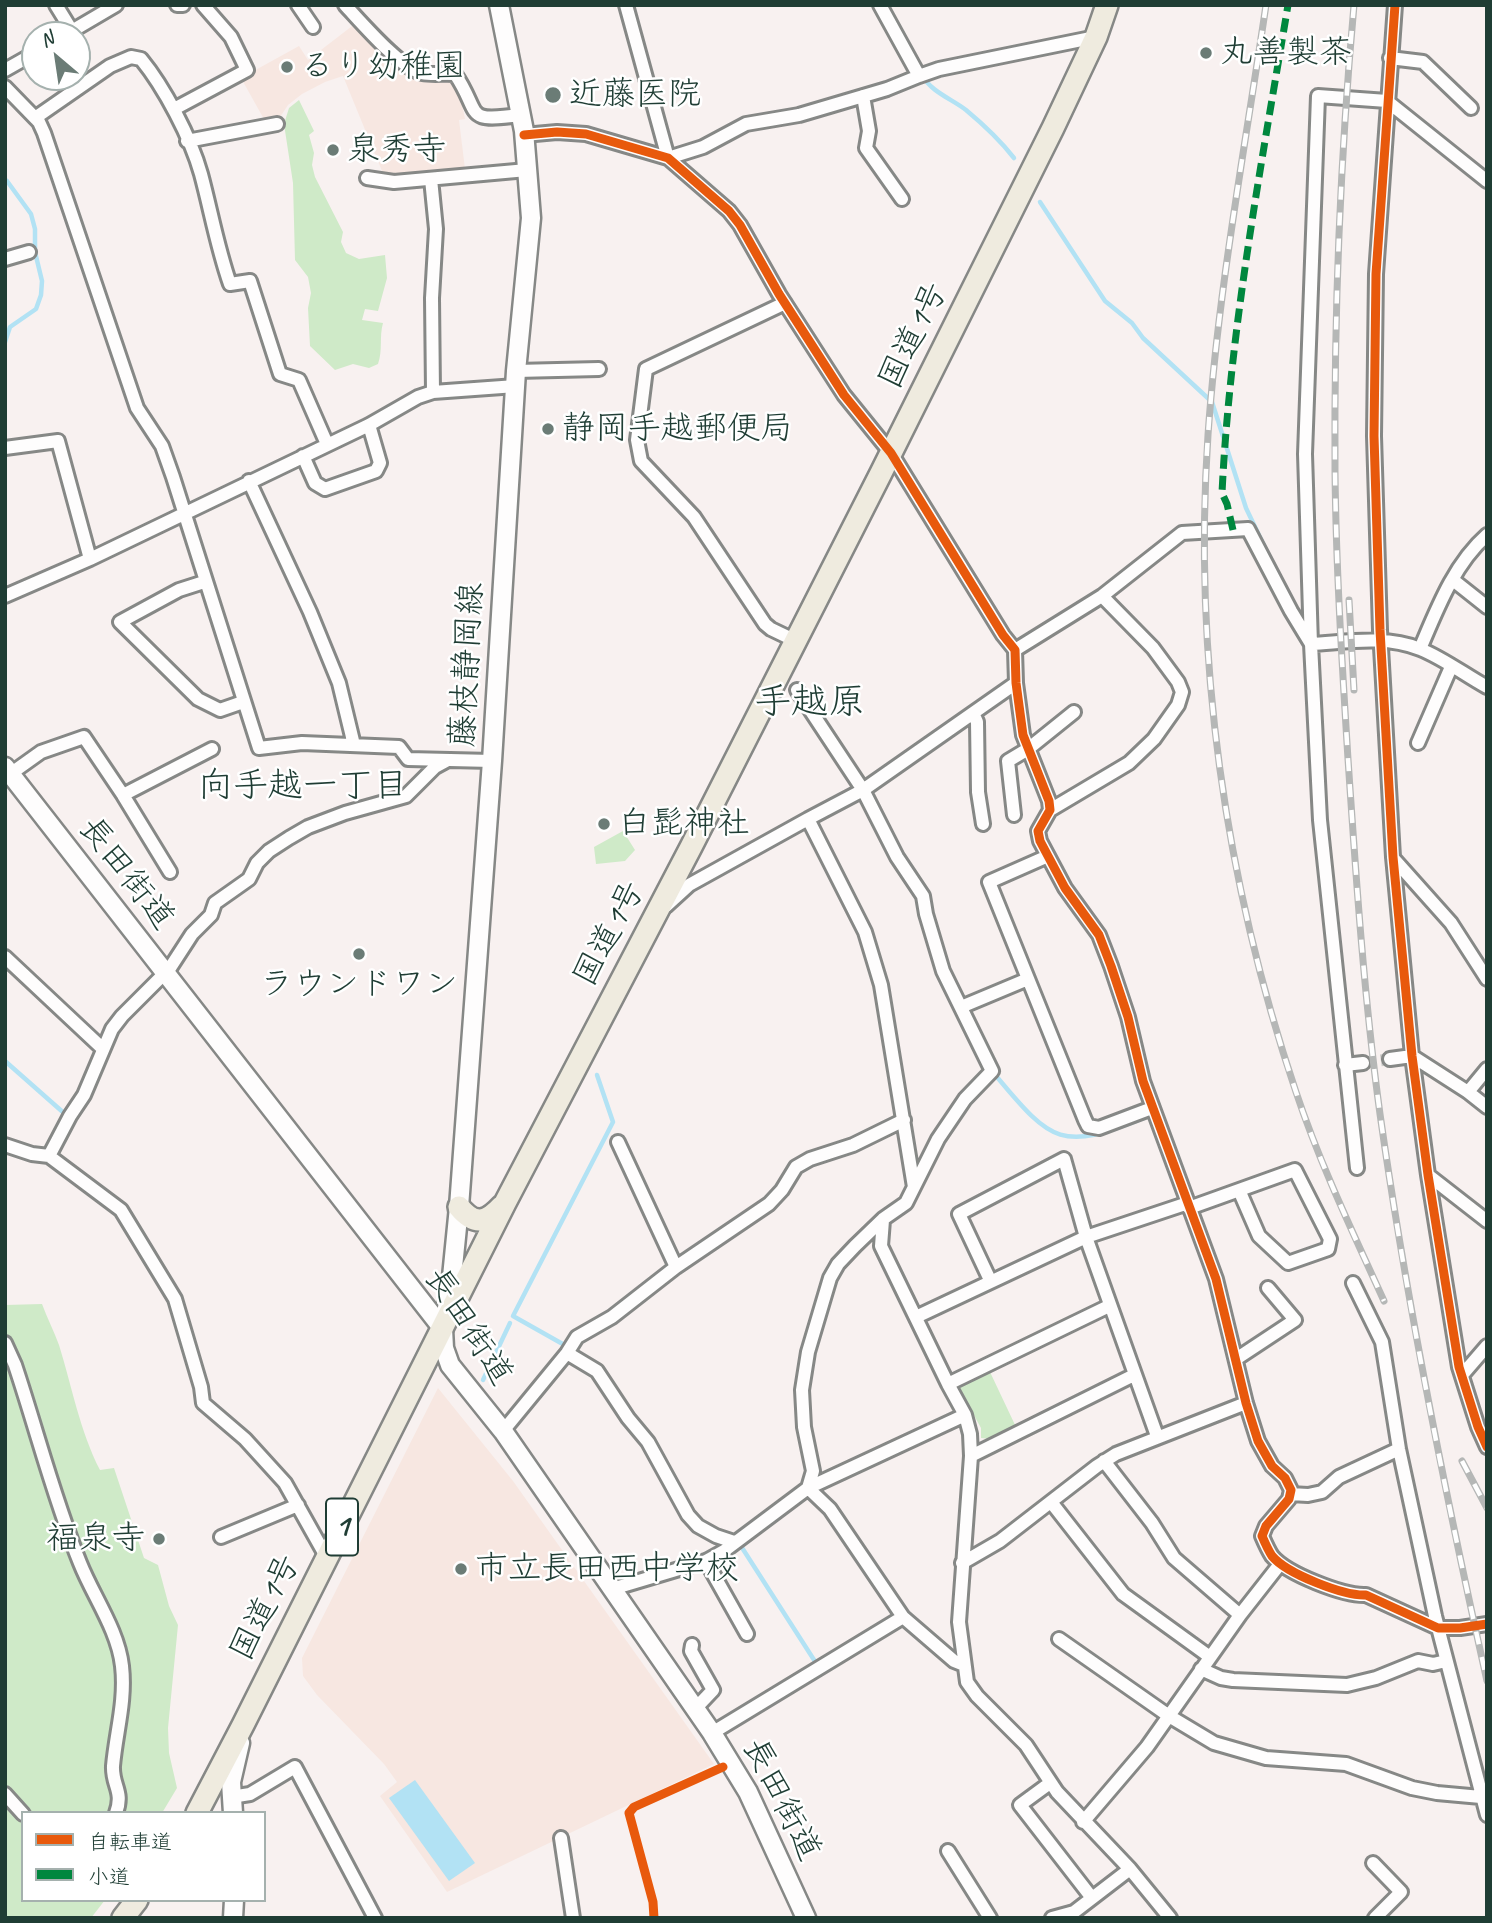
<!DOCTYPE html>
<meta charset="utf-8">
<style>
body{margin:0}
#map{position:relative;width:1492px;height:1923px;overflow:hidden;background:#f8f1f0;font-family:Caveat,"Klee One",sans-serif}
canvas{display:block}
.frame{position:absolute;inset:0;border:7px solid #1f3d34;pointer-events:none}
.legend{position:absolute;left:21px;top:1811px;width:245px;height:91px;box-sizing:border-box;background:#fff;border:2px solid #a5b1ae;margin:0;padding:9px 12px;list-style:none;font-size:21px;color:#1f3d34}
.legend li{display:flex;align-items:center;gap:14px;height:35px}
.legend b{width:35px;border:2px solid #a5b1ae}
.north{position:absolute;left:21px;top:21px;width:70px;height:70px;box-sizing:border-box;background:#fff;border:2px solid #a5b1ae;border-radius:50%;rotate:331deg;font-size:19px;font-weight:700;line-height:28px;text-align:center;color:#1f3d34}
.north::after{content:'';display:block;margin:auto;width:24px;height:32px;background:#6b7c76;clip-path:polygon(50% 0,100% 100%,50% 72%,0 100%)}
</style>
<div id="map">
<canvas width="1492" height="1923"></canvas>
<div class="frame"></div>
<ul class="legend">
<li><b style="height:9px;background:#e8590c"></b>自転車道</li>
<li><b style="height:9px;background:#00873e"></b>小道</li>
</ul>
<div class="north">N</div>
</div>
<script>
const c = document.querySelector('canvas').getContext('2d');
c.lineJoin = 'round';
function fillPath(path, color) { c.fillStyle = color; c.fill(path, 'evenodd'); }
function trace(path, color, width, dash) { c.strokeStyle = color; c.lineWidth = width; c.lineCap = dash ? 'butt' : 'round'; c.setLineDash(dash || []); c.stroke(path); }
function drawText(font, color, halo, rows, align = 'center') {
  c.font = font + ' Caveat,"Klee One",sans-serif'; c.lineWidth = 5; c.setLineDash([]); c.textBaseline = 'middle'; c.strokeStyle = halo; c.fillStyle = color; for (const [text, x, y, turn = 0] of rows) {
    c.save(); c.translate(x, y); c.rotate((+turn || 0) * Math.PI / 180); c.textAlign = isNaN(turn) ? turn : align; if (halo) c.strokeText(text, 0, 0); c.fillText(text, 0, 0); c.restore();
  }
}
const built = new Path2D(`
 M356 23 398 65 452 75 458 84 465 119 459 120 465 169 389 176 382 171 343 76 325 82 302 94 288 105 280 117 265 121 241 78 299 46 308 60Z
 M438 1388 513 1481 714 1764 447 1892 380 1796 397 1782 384 1764 317 1695 303 1676 302 1658Z`);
const green = new Path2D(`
 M299 100 314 131 309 135 314 153 312 165 315 177 343 232 341 242 346 253 359 259 385 255 387 278 378 311 365 309 362 320 383 323C379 337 383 350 378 364L369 368 353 364 335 370 310 346 308 308 311 293 308 277 295 260 293 183 284 124 289 108Z
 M623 831 635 850 625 861 596 864 594 847Z
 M42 1304C47 1318 54 1331 59 1345 72 1387 80 1431 100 1470L114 1468 144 1558 158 1565 169 1606 178 1625 168 1728 169 1753 177 1788 162 1813H23V1900H105L91 1918H5V1305Z
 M990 1372 1016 1427 991 1439 981 1438V1428L959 1388Z`);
const water = new Path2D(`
 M415 1780 475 1863 449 1881 389 1798Z`);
const stream = new Path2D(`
 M922 75C931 92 952 99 966 110 984 125 1000 140 1014 158
 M1040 202 1105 301 1132 323 1143 338 1212 402 1246 508 1267 552
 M5 342 10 327 36 309 41 295 42 281 35 252V229L31 214 7 181
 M5 1061 65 1114
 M997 1077C1052 1143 1062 1151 1144 1118
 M568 1347 513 1316 613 1122 597 1075
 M483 1380 510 1323
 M739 1543 816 1663`);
const minorTunnel = new Path2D(`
 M1363 1063 1390 1059`);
const minor = new Path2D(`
 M56 5 72 31
 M177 5H183
 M298 5 313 27
 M345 5C361 22 401 69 422 73 432 75 445 73 455 74 482 114 462 123 520 115
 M626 5 668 158 703 147 746 124 799 115 887 89 919 76
 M880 5 919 76 939 69 1096 37
 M1395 5 1376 274 1374 436 1380 630 1393 857 1412 1056 1428 1175 1459 1367 1478 1427 1487 1447
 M65 35 116 5
 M1390 58 1423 62 1471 108
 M5 70 35 53
 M5 87 39 122 44 133 137 408 162 446 173 477 259 748 302 743 399 747 408 759 492 761
 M863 96 869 131 866 148 902 199
 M174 109 247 70 231 37 203 5
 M35 118 110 66 131 57 141 59C164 87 191 138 201 174 211 211 217 247 230 284L250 281 280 374 299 380 327 444
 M524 135 557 132 586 134 668 158 729 211 740 225 779 294 844 395 891 453 1003 635 1015 650 1016 683 1023 735 1049 801 1050 810 1038 831 1040 841 1065 888 1099 935 1111 966 1128 1017 1143 1081 1216 1279 1246 1403 1258 1441 1272 1466 1285 1478 1291 1490 1289 1499 1266 1526 1262 1536C1265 1543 1268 1550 1272 1556 1287 1574 1344 1596 1366 1595L1438 1628H1460L1487 1624
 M187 141 277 124
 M367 178 394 182 527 170
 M431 179 436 229 432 298 433 392
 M5 259 29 252
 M785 303 646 369 637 440 641 461 694 517 765 624 771 629 796 641
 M516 371 599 369
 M5 448 58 441 90 559
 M303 456 315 483 325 489 376 471 380 463 369 425
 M249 481 310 612 339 683 354 745
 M1453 580 1487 607
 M204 582 179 590 120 622 198 699 220 710 243 702
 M5 596 90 559 369 425 418 397 433 392 516 386
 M1420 649C1437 609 1454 564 1487 535
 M1015 650 1102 596 1182 533 1248 529 1291 611 1311 644C1348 642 1385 635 1420 649 1443 658 1465 675 1487 687
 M797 690 863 790 897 857 923 896 926 914 943 971 992 1071 965 1099 938 1139 906 1203 883 1219 855 1246 838 1264 830 1278 808 1352 802 1390 804 1427 813 1471 808 1488 830 1509 903 1617 954 1661 964 1665
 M973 713 977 722 978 792 983 824
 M1418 743 1451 667
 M6 777 41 752 84 737 123 795 170 872
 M123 795 212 749
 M1050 810 1129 763 1154 739 1178 705 1182 692 1178 682 1153 648 1102 596
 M1014 815 1008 761 1028 749 1074 712
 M1048 856 989 882 1085 1120 1088 1126 1099 1128 1152 1108
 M1393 858 1451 923 1487 979
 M666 906 689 885 808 819
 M5 957 102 1048
 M961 1007 1028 979
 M1390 1059 1412 1056 1468 1092 1487 1107
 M1345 1065 1363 1063
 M1468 1092 1487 1069
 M618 1142 676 1267
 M5 1145 32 1154 49 1156 121 1210 175 1299 201 1387 203 1403 245 1439 285 1483 327 1558
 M49 1156 70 1116 84 1095 112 1029 122 1016 170 968 192 934 211 915 215 903 249 879 257 863 269 851 289 838 308 827 345 813 406 796 435 767 446 761
 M1357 1168 1320 820 1311 644 1305 454 1318 96 1387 101 1487 181
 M1428 1175 1487 1221
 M914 1187 881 985 865 932 808 819 863 790 1016 683
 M1189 1208 1295 1170 1330 1239 1328 1249 1288 1263 1259 1236 1239 1190
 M883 1220 881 1246 948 1384 965 1415 970 1434 971 1456 959 1622 967 1682 977 1696 1026 1745 1057 1792 1130 1869 1170 1918
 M990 1280 959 1214 1064 1159 1086 1237 1157 1436
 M1353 1283 1382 1342 1399 1449 1435 1616 1487 1815
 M916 1317 1086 1237 1188 1203
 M5 1343 15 1365C37 1431 54 1499 80 1563 93 1596 118 1630 122 1666 126 1701 116 1732 113 1766 112 1786 124 1791 116 1813
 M567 1353 597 1371 628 1418 648 1442 688 1515 698 1526 716 1536 734 1542
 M1236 1359 1295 1320 1268 1288
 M1462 1375 1487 1346
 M948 1384 1109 1306
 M503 1431 567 1353 577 1337 612 1317 676 1267 769 1204 782 1190 796 1167 810 1159 853 1145 904 1120
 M971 1456 1134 1375
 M1104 1461 1152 1523 1174 1558 1240 1615
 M1290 1494 1308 1495 1322 1492 1339 1477 1399 1449
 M1051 1502 1123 1594 1210 1657
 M221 1537 298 1505
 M706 1561 747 1634
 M962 1563 1000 1541 1097 1466 1116 1454 1246 1403
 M612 1589 706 1561 724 1551 808 1488 965 1415
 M1059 1639 1169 1716 1214 1743 1266 1758 1346 1764 1412 1788 1437 1793 1481 1797
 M692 1645 691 1651 713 1690 695 1709
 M1201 1669 1221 1678 1233 1680 1347 1685 1376 1678 1418 1661 1433 1664 1446 1661
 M712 1733 903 1617
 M1050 1783 1020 1805 1092 1898
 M5 1794 23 1814
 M231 1797 250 1794 295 1767 375 1918
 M1083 1822 1147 1747 1240 1615 1280 1564
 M561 1838 573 1918
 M948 1851 990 1918
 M1373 1863 1401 1892 1375 1918
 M1052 1918 1074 1912 1130 1869`);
const secondary = new Path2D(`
 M499 5 524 131 531 218 516 371 492 761 459 1207 451 1287 443 1329 444 1348 450 1365 503 1431 712 1733 748 1792 806 1918
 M5 767 443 1329
 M233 1813 231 1782 240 1743
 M233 1918 234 1900`);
const trunk = new Path2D(`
 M459 1207C475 1226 486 1223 502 1206
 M197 1813 243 1725 505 1203 691 847 881 473 1053 128 1096 37 1107 5
 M123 1918 137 1900`);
const rail = new Path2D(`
 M1266 5C1245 148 1218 291 1208 435 1193 657 1225 882 1296 1092 1320 1164 1353 1233 1384 1301
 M1354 5C1340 160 1334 316 1335 471 1336 568 1342 663 1348 759 1356 878 1364 997 1380 1114 1407 1305 1445 1493 1487 1681
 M1349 600 1354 690
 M1462 1461 1487 1508`);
const quiet = new Path2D(`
 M1233 530 1227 504 1222 493C1230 329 1261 167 1288 5`);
const cycleway = new Path2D(`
 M1395 5 1376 274 1374 436 1380 630 1393 857 1412 1056 1428 1175 1459 1367 1478 1427 1487 1447
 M524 135 557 132 586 134 668 158 729 211 740 225 779 294 844 395 891 453 1003 635 1015 650 1016 683 1023 735 1049 801 1050 810 1038 831 1040 841 1065 888 1099 935 1111 966 1128 1017 1143 1081 1216 1279 1246 1403 1258 1441 1272 1466 1285 1478 1291 1490 1289 1499 1266 1526 1262 1536C1265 1543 1268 1550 1272 1556 1287 1574 1344 1596 1366 1595L1438 1628H1460L1487 1624
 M654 1918 653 1902 629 1813 634 1807 723 1767`);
const markers = [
 [1206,53,7,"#6b7c76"],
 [287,67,7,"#6b7c76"],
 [553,95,9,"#6b7c76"],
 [333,150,7,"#6b7c76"],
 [548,429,7,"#6b7c76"],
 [604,824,7,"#6b7c76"],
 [359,954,7,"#6b7c76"],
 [159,1539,7,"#6b7c76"],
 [461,1569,7,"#6b7c76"]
];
const shields = [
 [342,1527,32]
];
const shieldNames = [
 ["1",342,1527]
];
const poiNames = [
 ["丸善製茶",1220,53],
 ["るり幼稚園",301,67],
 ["近藤医院",569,95],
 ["泉秀寺",347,150],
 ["静岡手越郵便局",562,429],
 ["白髭神社",618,824],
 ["ラウンドワン",359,985,"center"],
 ["福泉寺",145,1539,"right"],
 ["市立長田西中学校",475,1569]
];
const streetNames = [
 ["国道1号",914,336,-64],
 ["藤枝静岡線",468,665,-87],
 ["長田街道",126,874,52],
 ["国道1号",610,934,-62],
 ["長田街道",468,1327,57],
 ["国道1号",266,1608,-63],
 ["長田街道",781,1800,63]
];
const neighbourhoodNames = [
 ["向手越一丁目",303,787]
];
const quarterNames = [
 ["手越原",810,703]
];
fillPath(built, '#f7e7e1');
fillPath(green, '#cfeac8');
fillPath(water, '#b2e2f4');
trace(stream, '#b2e2f4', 4.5);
trace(minorTunnel, '#cdcdca', 12, [12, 6]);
trace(minor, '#868886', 18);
trace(secondary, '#868886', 23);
trace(trunk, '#868886', 26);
trace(minor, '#fefdfd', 12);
trace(secondary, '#fefdfd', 18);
trace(trunk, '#efebdf', 21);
trace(rail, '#b5b7b6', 7);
trace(rail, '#fff', 4.5, [13]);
trace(quiet, '#00873e', 7, [14, 7]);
trace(cycleway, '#e8590c', 9);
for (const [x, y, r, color] of markers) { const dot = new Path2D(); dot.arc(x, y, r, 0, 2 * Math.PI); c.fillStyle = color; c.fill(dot); trace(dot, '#fff', 2.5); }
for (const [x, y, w] of shields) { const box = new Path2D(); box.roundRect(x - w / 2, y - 28.5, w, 57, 5); c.fillStyle = '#fff'; c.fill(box); trace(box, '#1f3d34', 2); }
drawText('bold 32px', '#1f3d34', null, shieldNames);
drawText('33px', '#1f3d34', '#fff', poiNames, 'left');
drawText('33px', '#1f3d34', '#fff', streetNames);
drawText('35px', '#1f3d34', '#fff', neighbourhoodNames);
drawText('37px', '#1f3d34', '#fff', quarterNames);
</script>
